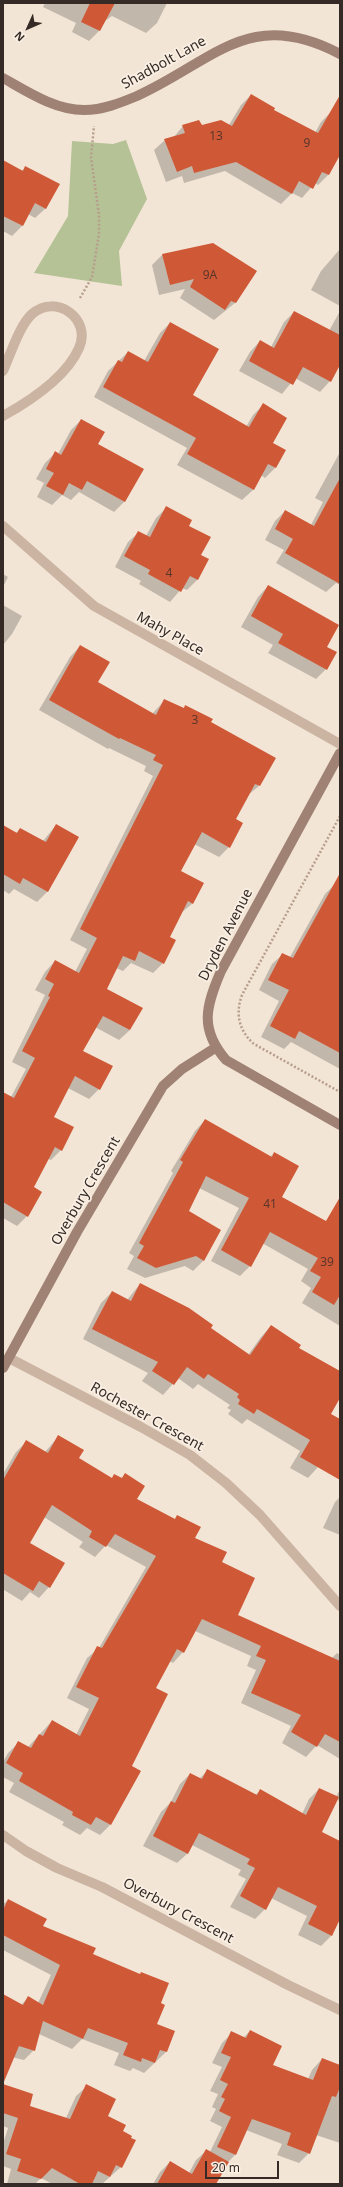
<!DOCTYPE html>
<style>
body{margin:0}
#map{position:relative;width:343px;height:2187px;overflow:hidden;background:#f3e5d6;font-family:"Noto Sans",sans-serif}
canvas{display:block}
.frame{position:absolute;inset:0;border:4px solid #352a25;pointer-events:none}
.north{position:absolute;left:8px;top:8px;width:40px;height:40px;-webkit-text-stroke:3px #faefe3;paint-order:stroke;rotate:225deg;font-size:11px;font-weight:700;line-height:16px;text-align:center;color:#352a25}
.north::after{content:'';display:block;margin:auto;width:14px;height:18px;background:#352a25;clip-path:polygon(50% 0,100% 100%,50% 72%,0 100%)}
.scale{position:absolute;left:205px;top:2161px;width:74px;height:18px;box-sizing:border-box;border:2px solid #352a25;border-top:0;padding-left:5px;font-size:12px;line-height:14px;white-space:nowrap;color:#352a25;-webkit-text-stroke:3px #faefe3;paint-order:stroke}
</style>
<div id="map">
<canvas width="343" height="2187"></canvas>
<div class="frame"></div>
<div class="north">N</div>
<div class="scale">20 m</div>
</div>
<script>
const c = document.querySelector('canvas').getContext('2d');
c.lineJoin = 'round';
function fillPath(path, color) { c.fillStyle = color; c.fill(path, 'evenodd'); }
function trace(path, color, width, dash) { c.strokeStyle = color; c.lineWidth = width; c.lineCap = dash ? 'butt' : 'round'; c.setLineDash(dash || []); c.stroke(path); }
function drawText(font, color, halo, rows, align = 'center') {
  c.font = font + ' "Noto Sans",sans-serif'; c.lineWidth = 3.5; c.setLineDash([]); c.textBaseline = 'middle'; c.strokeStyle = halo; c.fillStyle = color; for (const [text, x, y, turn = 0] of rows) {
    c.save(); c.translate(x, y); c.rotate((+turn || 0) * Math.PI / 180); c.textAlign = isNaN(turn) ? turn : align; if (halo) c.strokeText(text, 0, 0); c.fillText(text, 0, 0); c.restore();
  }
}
const green = new Path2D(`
 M126 140 147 199 119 251 122 286 34 273 68 216 72 141 113 144Z`);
const shadow = new Path2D(`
 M45 3H167L157 23 146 33 112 16 105 21 99 31 89 41 72 32 76 23 43 7Z
 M251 95 273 110 315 133 321 122 331 112 340 118V152L329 174 318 185 315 183 302 198 292 193 281 204 225 171 184 183 182 176 166 182 154 150 165 140 173 138 183 126 229 125 241 105Z
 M3 162 21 171 26 167 46 208 35 218 28 214 22 226 12 236 3 231Z
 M340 249V306L311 290 321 271Z
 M162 255 256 272 235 303 214 320 180 298 185 289 159 295 152 265Z
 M340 311V363L330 381 320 392 295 378 282 394 239 371 250 352 260 341 271 347 284 322 294 312 329 331Z
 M170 323 192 395 246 427 253 415 263 405 272 443 285 450 275 468 265 478 261 475 253 490 242 500 177 465 187 448 94 397 108 371 128 352 144 361 160 333Z
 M81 420 97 445 125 501 114 512 79 492 71 500 62 495 52 505 37 497 44 483 36 479 45 463 55 453 58 454 71 430Z
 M340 452V585L336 583 326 592 276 563 284 550 265 540 275 521 285 511 311 525 323 502 315 498Z
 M167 507 188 526 200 556 208 560 197 580 187 590 182 588 170 602 139 584 141 581 115 567 128 542 139 532 146 536 156 518Z
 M3 574 8 577 3 587Z
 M268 586 326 669 316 679 268 653 273 645 241 627 258 597Z
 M3 605 22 616 12 634 3 645Z
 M80 646 97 683 152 714 165 700 210 723 259 786 248 795 234 820 229 847 219 857 194 844 180 872 203 883 192 904 181 913 168 937 163 963 153 973 131 963 123 971 116 968 106 989 130 1030 119 1040 95 1027 82 1052 99 1089 89 1099 68 1088 53 1117 61 1150 51 1160 48 1159 32 1188 27 1216 17 1226 3 1218V1093L11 1097 26 1069 12 1062 45 995 35 990 45 972 55 961 75 972 87 949 70 940 153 776 144 771 146 766 109 748 108 749 39 710 70 657Z
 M56 825 47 892 37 902 14 889 9 894 3 890V826L16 833 20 829 43 841Z
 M335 884 340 886V1069L291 1042 284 1049 261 1037 279 1001 259 990 272 964 283 954 290 957 325 894Z
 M205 1120 270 1157 274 1153 280 1198 325 1222 328 1219 340 1226V1326L302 1303 311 1288 301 1281 308 1269 262 1243 250 1266 240 1276 211 1261 239 1208 199 1188 187 1211 204 1260 193 1271 185 1266 145 1278 127 1269 134 1256 129 1253 173 1173 171 1171 195 1131Z
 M140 1284 248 1355 261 1337 271 1326 298 1348 340 1373V1396L330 1414 340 1420V1429L318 1467 308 1478 290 1468 300 1451 247 1419 242 1424 228 1414 231 1410 227 1408 230 1405 198 1384 193 1389 178 1378 163 1395 142 1381 148 1373 83 1339 101 1303 112 1292 127 1300Z
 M58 1437 78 1458 111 1479 115 1475 121 1479 125 1474 135 1499 174 1520 177 1516 193 1539 221 1563 236 1615 332 1658 337 1653 340 1655V1759L317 1745 306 1757 282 1743 291 1726 241 1703 256 1670 247 1666 251 1656 195 1631 183 1652 173 1663 169 1661 155 1688 110 1825 100 1835 87 1828 80 1835 62 1825 64 1822 9 1792 14 1783 3 1777V1762L8 1753 19 1742 28 1747 52 1721 76 1735 89 1709 67 1698 87 1658 99 1648 146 1567 106 1545 95 1557 79 1547 83 1542 44 1517 29 1543 49 1587 39 1598 30 1592 22 1601 4 1590 3 1592V1474L16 1452 26 1442 45 1452Z
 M340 1497V1535L323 1528 335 1502Z
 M208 1770 255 1795 260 1791 302 1814 309 1799 319 1789 336 1797 340 1789V1801L337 1800 321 1832 340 1842V1919L331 1936 321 1946 298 1935 307 1916 271 1898 265 1909 255 1919 230 1907 246 1879 238 1875 241 1870 192 1845 188 1853 177 1863 143 1846 161 1812 171 1802 180 1784 190 1774 199 1779Z
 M8 1900 42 1927 92 1954 160 2003 156 2024 166 2052 144 2073 133 2068 130 2071 114 2065 119 2053 82 2039 72 2049 39 2034 34 2050 24 2060 3 2055V1996L21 2005 28 1998 38 2003 51 1975 3 1950V1902L5 1903Z
 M250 2031 272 2065 308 2079 312 2070 322 2059 340 2066V2143L316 2135 309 2153 299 2163 277 2155 282 2144 246 2130 235 2155 227 2163 214 2184H153L160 2172 170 2162 189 2173 196 2160 207 2150 210 2152 222 2127 210 2121 216 2109 212 2107 218 2094 210 2091 222 2067 212 2063 222 2043 232 2033 243 2038Z
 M3 2085 28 2106 66 2118 76 2096 87 2086 107 2116 122 2131 121 2167 102 2184H52L41 2178 35 2184H7L11 2169 3 2166V2144L8 2128 3 2126Z`);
const building = new Path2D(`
 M90 3H115L100 31 81 22Z
 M251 94 275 108 274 110 318 133 340 95V155L329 175 322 172 313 189 299 181 292 194 236 162 194 173 192 166 177 172 164 139 185 133 182 125 199 120 202 125 221 120 232 126Z
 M3 160 23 171 25 166 60 184 46 209 35 203 23 226 3 216Z
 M213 243 257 271 236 303 231 301 225 310 190 287 194 279 170 285 162 254Z
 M294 311 340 335V365L331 382 303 367 293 385 249 361 260 340 274 348Z
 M170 322 219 349 193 395 249 427 263 403 287 418 273 443 286 450 276 468 268 464 254 490 187 454 196 438 103 387 118 360 122 362 128 351 148 362Z
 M81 419 105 432 98 444 144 469 125 502 87 481 82 490 69 483 63 495 46 486 54 473 46 469 55 451 61 455Z
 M340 478V584L285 553 293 539 275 529 285 510 314 526Z
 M166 506 192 520 189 526 211 537 201 555 209 559 198 580 190 576 181 592 148 574 150 570 124 556 138 531 150 537Z
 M268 585 339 625 327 647 337 652 327 670 278 643 283 634 251 616Z
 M80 645 110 662 98 682 156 715 164 699 184 708 185 705 213 719 211 722 276 758 260 786 255 784 236 819 243 823 230 848 202 832 181 871 204 883 193 904 188 901 170 937 176 940 164 964 139 951 135 961 123 956 107 989 143 1008 130 1030 103 1016 83 1051 113 1066 100 1090 75 1076 54 1117 74 1127 62 1151 55 1147 34 1187 42 1192 28 1217 3 1202V1092L14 1098 35 1058 22 1051 50 997 48 996 54 984 45 979 55 960 79 973 97 938 80 929 163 765 153 760 156 755 120 738 119 739 49 700Z
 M56 824 79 837 48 892 23 878 20 884 3 874V825L17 833 20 828 46 842Z
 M340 873V1053L299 1031 295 1039 270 1026 289 990 268 980 282 953 293 958Z
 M205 1119 272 1157 274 1152 299 1166 282 1197 326 1221 340 1197V1295L334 1305 312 1292 321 1277 310 1271 318 1258 270 1232 251 1267 221 1250 249 1198 206 1176 189 1211 221 1230 204 1261 196 1256 156 1268 137 1258 144 1246 139 1243 183 1162 180 1160Z
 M140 1283 189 1308 213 1325 211 1328 250 1355 271 1325 301 1345 299 1348 340 1371V1398L331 1414 340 1419V1480L300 1457 310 1440 257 1409 254 1414 238 1404 240 1400 237 1397 239 1394 208 1374 204 1379 187 1367 174 1385 152 1371 158 1362 92 1329 112 1291 131 1301Z
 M58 1435 84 1450 79 1458 112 1478 114 1474 122 1478 125 1473 145 1486 137 1499 175 1519 177 1515 201 1527 195 1538 227 1552 222 1562 255 1578 238 1615 340 1661V1742L325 1734 317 1747 291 1732 301 1715 251 1693 266 1660 256 1656 261 1646 202 1619 184 1653 177 1649 156 1688 168 1694 132 1766 141 1771 111 1825 96 1817 91 1825 72 1815 73 1812 19 1781 23 1773 6 1763 18 1741 31 1748 39 1734 43 1736 52 1720 80 1736 99 1698 76 1687 97 1646 102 1648 156 1556 115 1534 106 1547 89 1537 92 1531 52 1505 30 1543 65 1563 50 1588 39 1581 33 1591 3 1573V1480L26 1440 48 1453Z
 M207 1769 257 1795 260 1789 306 1815 319 1788 339 1797 322 1832 340 1841V1919L332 1936 308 1924 317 1906 278 1887 266 1910 240 1896 255 1868 247 1864 250 1859 199 1833 188 1854 153 1836 171 1801 175 1803 190 1773 202 1779Z
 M8 1899 47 1919 43 1926 96 1948 93 1954 140 1974 141 1972 169 1983 161 2003 165 2005 157 2024 175 2031 167 2052 160 2050 155 2063 142 2058 141 2062 123 2055 128 2043 88 2028 83 2039 43 2021 35 2051 19 2046 3 2084 33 2094 30 2106 70 2119 86 2084 116 2099 108 2116 126 2125 123 2131 132 2136 131 2138 136 2140 122 2168 116 2165 110 2177 98 2171 92 2184H80L52 2168 41 2179 17 2171 21 2159 6 2154 18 2118 3 2113V1994L23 2005 28 1996 43 2005 60 1965 3 1935V1910Z
 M250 2030 282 2046 273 2065 313 2080 322 2058 340 2065V2087L336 2097 332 2096 310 2154 287 2145 291 2133 252 2119 236 2155 217 2147 231 2117 219 2111 225 2099 221 2097 228 2084 220 2080 231 2057 221 2053 231 2031 246 2038Z
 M206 2149 229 2162 216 2184H157L170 2161 192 2174Z`);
const path = new Path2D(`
 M80 298 92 277 99 234V215L91 157 94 126
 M340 816 242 995C235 1014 239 1031 254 1044L340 1092`);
const street = new Path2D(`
 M3 371C10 356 19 326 32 314 56 293 92 319 79 348 66 378 30 401 3 416
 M3 526 94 606 340 744
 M9 1358 141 1427 190 1455 226 1483 260 1515 340 1606
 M3 1835 26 1851 57 1868 102 1887 288 1985 340 2010`);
const secondary = new Path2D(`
 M3 78C28 92 55 110 84 110 103 110 120 103 137 96 214 61 249 6 340 54
 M340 753 221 971C206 1006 199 1029 226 1060L340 1125
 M3 1368 77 1232 163 1086 182 1069 215 1048`);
const numberNames = [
 ["13",216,137],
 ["9",307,144],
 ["9A",210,276],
 ["4",169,574],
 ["3",195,721],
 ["41",270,1205],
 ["39",327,1263]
];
const streetNames = [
 ["Shadbolt Lane",164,63,-29],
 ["Mahy Place",170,634,29],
 ["Dryden Avenue",226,935,-63],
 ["Overbury Crescent",86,1191,-60],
 ["Rochester Crescent",147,1417,29],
 ["Overbury Crescent",178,1911,28]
];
fillPath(green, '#b4c295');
fillPath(shadow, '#0003');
fillPath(building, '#cf5937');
trace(path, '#b79e8c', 2.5, [2, 2]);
trace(street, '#cbb4a2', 10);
trace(secondary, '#9f8273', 10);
drawText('12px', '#5c362a', null, numberNames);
drawText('14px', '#352a25', '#faefe3', streetNames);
</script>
